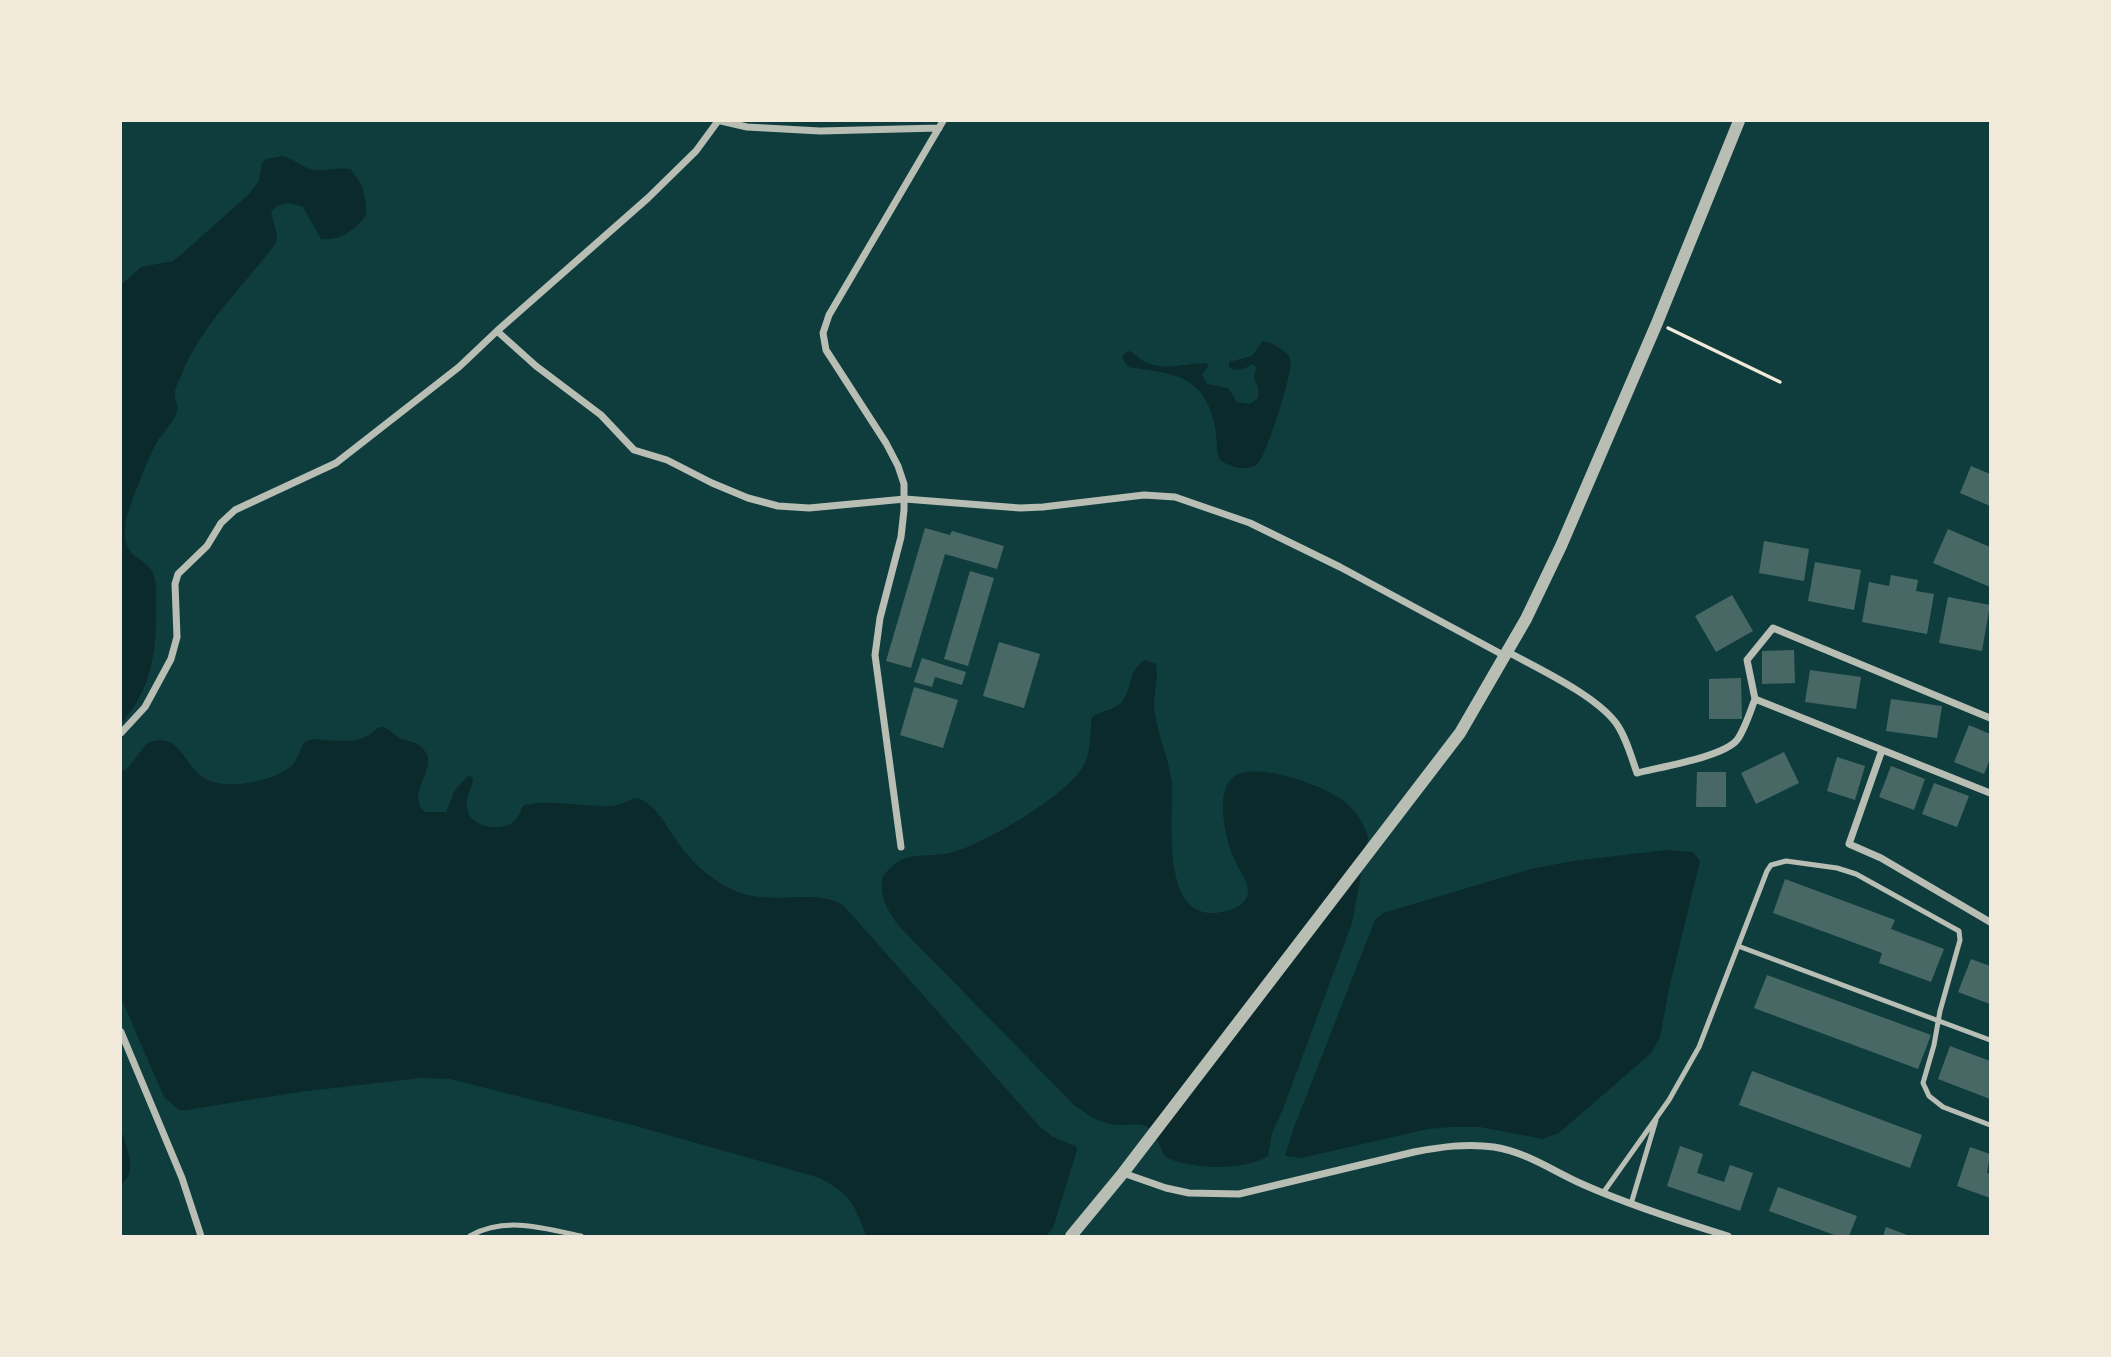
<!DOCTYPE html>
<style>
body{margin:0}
#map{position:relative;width:2111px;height:1357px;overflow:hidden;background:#0f3d3e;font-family:"Fira Sans",sans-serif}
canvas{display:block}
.frame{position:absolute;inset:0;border:122px solid #f1e9da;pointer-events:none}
</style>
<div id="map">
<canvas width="2111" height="1357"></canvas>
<div class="frame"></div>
</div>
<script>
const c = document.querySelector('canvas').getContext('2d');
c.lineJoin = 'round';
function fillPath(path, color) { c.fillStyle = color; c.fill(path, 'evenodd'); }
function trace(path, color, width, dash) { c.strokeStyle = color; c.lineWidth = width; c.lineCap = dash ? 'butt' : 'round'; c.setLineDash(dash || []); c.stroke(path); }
const water = new Path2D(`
 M283 156C295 159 302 168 315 170 327 171 338 167 350 169 363 183 367 197 366 215 355 230 341 241 321 239L303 207C291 202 279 201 271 212L277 235 276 243C245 285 200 326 181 376 178 382 174 390 175 396 175 402 179 405 177 411 174 422 162 433 157 442 149 456 129 506 126 521 120 560 142 553 153 573 157 582 156 595 156 605 157 648 152 691 121 723V285L141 267 173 261 184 252 249 194 259 181 262 163 266 159Z
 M1263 341C1271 342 1286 350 1290 358 1295 369 1267 452 1259 462 1250 473 1228 467 1219 459 1216 448 1217 437 1215 426 1204 374 1174 374 1128 367L1122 358 1125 353 1129 351C1135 353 1138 358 1143 361 1163 372 1186 363 1207 363L1208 367 1202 374 1207 384 1228 388 1237 402 1250 404 1258 398V388L1254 378 1256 367 1252 364C1245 369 1237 373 1229 367V362L1252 356Z
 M1146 660 1156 664C1159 677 1154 692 1154 706 1156 732 1169 757 1172 784 1174 815 1160 913 1212 913 1225 913 1249 907 1248 890 1247 879 1239 870 1235 861 1226 841 1215 796 1231 779 1251 758 1326 786 1345 802 1356 811 1364 823 1368 837L1352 923 1283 1109 1272 1133 1268 1156C1246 1171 1187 1170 1164 1156 1146 1107 1138 1133 1103 1122 1093 1119 1083 1111 1074 1105L898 925C887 909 880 898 882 878 903 848 919 859 949 853 982 846 1068 795 1084 765 1091 752 1090 732 1092 717 1101 711 1114 710 1122 702 1133 688 1127 669 1146 660Z
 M379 727C389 726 392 735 402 739 407 741 413 742 417 744 448 763 402 791 425 812H446L455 790 468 776 472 777 473 781C471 790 465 798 467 807 469 827 497 832 512 823 519 818 520 811 524 805 553 799 581 807 610 806 621 806 627 799 638 798 661 807 671 837 687 854 698 868 714 880 729 888 767 909 816 886 844 906L1040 1127 1053 1137 1076 1146 1077 1150 1053 1228 1046 1236H867C851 1201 855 1198 820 1178L636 1126 450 1079 421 1078 299 1092 186 1110H179L164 1097 121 998V772L128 768 147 743C182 730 182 766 206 779 226 791 277 781 293 764 299 757 300 747 306 741L313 739C339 740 359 747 379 727Z
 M1666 850 1693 852 1700 861 1669 989 1660 1037 1651 1053 1559 1133 1543 1139 1480 1127H1450L1428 1129 1301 1158 1285 1156 1293 1130 1375 920 1383 913 1531 869 1573 861Z
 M121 1129C126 1147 139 1171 121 1185Z`);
const building = new Path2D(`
 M1971 466 1990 474V506L1960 493Z
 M925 528 950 535 952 531 1004 546 997 569 945 554 911 668 886 661Z
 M1948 529 1990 547V587L1933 563Z
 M1764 541 1809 549 1804 581 1759 573Z
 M1815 562 1861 570 1854 610 1808 601Z
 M970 571 994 578 968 666 944 659Z
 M1891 575 1918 580 1916 591 1934 594 1927 634 1862 622 1869 582 1889 586Z
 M1732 595 1753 631 1716 652 1695 616Z
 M1948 597 1990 605 1982 651 1939 643Z
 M999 642 1040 654 1024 708 983 696Z
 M1794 650 1795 683 1762 684V651Z
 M922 658 966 672 962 685 935 677 932 687 914 682Z
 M1810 670 1861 677 1856 709 1805 702Z
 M1741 678 1742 719H1709V679Z
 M914 687 958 700 943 748 900 735Z
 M1891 699 1942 706 1937 738 1886 731Z
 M1969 725 1990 734V759L1984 774 1954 762Z
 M1784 752 1799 783 1756 804 1741 773Z
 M1837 757 1865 766 1855 800 1827 791Z
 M1891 766 1925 779 1914 810 1879 797Z
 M1697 772H1726V807H1696Z
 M1934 783 1969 796 1957 827 1922 814Z
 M1785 879 1895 920 1891 929 1944 949 1931 982 1879 963 1882 953 1773 913Z
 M1971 959 1990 966V1004L1958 992Z
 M1767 975 1931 1035 1918 1069 1754 1008Z
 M1950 1046 1990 1061V1099L1938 1079Z
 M1752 1071 1922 1135 1910 1168 1739 1105Z
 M1680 1146 1703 1154 1697 1173 1724 1182 1730 1165 1753 1173 1740 1211 1667 1186Z
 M1970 1147 1990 1154 1987 1173 1990 1174V1198L1957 1186Z
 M1778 1187 1857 1216 1849 1236H1837L1769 1211Z
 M1886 1227 1910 1236H1883Z`);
const path = new Path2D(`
 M1668 328 1780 382`);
const service = new Path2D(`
 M1738 946 1990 1040
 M1603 1193 1669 1100 1699 1047 1767 871 1771 865 1786 861 1837 868 1856 874 1959 931 1960 940 1940 1011 1934 1045 1923 1083 1929 1096 1943 1107 1990 1125
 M1631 1204 1656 1120
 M470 1236C504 1216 544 1228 581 1236`);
const minor = new Path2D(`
 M721 121 747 127 820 131 939 128
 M497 331 648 198 696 151 718 121
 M1508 652C1539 669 1595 695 1616 723 1626 737 1631 756 1637 773 1660 767 1723 757 1737 740 1745 729 1750 712 1755 699L1990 793
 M1755 699 1747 660 1773 628 1990 718
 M121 733 145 707 171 659 177 637 175 584 178 574 207 546 221 523 235 510 336 463 459 367 497 331 536 366 601 415 634 450 667 460 712 483 748 498 778 506 809 508 905 499 1020 508 1043 507 1144 495 1175 497 1250 523 1340 567 1505 656
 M1882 750 1849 844 1881 858 1990 922
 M901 847 875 655 880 618 901 537 904 510V484L898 466 886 443 826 350 823 333 829 315 943 121
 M121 1032 182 1178 201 1236
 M1123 1173 1166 1188 1189 1193 1239 1194 1414 1152C1440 1147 1467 1143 1494 1147 1526 1152 1553 1171 1582 1184 1629 1205 1679 1221 1728 1236`);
const tertiary = new Path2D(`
 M1071 1236 1123 1173 1460 733 1526 619 1561 546 1657 323 1739 121`);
fillPath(water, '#0a2a2b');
fillPath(building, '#486865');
trace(path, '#f1e9da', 3.5);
trace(service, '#b8beb3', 5);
trace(minor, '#b8beb3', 7);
trace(tertiary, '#b8beb3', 12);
</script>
